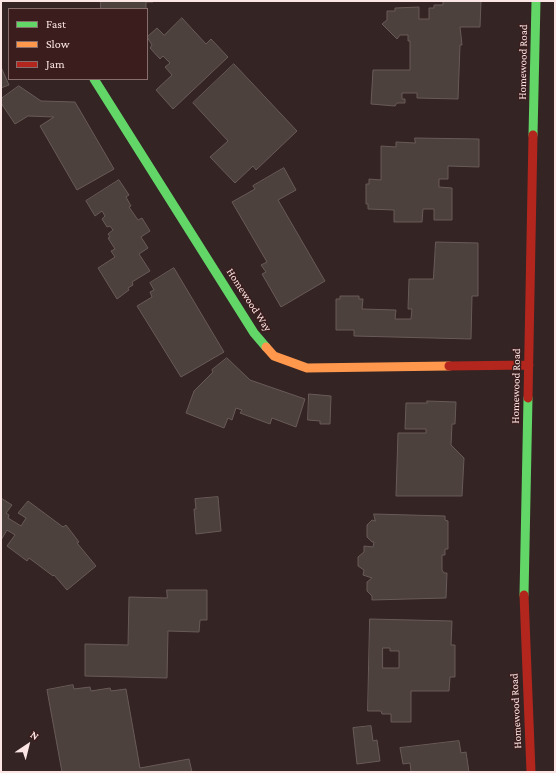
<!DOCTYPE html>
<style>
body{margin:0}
#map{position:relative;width:556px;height:773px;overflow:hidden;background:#342424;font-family:"Crimson Pro",serif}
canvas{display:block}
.frame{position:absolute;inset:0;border:2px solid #fbe6e5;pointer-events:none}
.legend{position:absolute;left:8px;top:8px;width:140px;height:72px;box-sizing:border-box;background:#3b1d1d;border:1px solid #886d6d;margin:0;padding:5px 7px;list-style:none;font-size:12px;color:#fbe6e5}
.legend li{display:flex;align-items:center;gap:8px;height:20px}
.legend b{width:20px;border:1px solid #886d6d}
.north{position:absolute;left:8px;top:725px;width:40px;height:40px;-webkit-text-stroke:3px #3b1d1d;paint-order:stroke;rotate:35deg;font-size:11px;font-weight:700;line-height:16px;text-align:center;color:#fbe6e5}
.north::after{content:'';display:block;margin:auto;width:14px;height:18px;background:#fbe6e5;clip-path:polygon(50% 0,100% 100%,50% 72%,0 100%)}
</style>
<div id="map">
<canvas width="556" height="773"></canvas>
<div class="frame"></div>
<ul class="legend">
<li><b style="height:5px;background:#63d668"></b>Fast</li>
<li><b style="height:5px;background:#ff974d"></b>Slow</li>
<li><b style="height:5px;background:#b3261e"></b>Jam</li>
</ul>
<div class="north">N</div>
</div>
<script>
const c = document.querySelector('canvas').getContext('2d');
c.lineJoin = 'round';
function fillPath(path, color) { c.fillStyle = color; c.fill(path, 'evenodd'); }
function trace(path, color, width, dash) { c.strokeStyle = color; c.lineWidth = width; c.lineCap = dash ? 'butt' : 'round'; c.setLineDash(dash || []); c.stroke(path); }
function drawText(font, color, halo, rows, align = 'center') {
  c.font = font + ' "Crimson Pro",serif'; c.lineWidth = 3; c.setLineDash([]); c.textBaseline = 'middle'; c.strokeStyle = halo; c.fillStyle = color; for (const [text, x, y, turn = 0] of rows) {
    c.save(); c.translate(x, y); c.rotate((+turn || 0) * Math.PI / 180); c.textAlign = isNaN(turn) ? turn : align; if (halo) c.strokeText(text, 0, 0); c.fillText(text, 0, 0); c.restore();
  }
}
const building = new Path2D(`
 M101 1H152L153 2H146V9H101Z
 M459 1H481L480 27H460L462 45H460L458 99 417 98V93H402V99H405V103H397L395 106 371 104 373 70H410V41H408V35H400L397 39 382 24 387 20V11H395V8L419 7V19H429V8H434V5H443V2Z
 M182 18 206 44 211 39 228 57 173 109 156 90 172 75 165 67 170 63 163 56 160 59 150 48 152 45 147 37 157 28 164 35Z
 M234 64 297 131 256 170 253 166 235 183 210 157 228 141 193 103Z
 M1 67 9 85 1 88Z
 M19 86 41 101 75 102 114 169 77 190 40 126 54 117 28 116 15 124 1 103V99Z
 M415 138 479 139V167L448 166V179H439V187L452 188V220H434V209H423L422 222H394V210L368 209V204H366V184H369V179L381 180V146L396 147V142L415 143Z
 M284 168 296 190 278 200 325 281 281 307 262 274 266 272 261 265 267 262 232 202 255 189 253 186Z
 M119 180 129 195 126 197 131 206 129 207 138 220 142 218 150 231 141 237 148 248 139 254 150 271 132 282 133 285 128 288 129 290 117 299 98 268 115 257 111 251 115 249 108 238 110 237 108 234 113 230 110 226 107 227 102 219 105 216 102 211 95 216 86 201Z
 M436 242 478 243V296H472L471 339 354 336V330H336V299H340V296H359V299H363L362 309 396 310 395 319H411L412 309H408L409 279H433Z
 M174 268 224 352 181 377 137 306 152 297 150 292 154 290 150 283Z
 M227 358 250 380 305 399 296 427 272 418 270 424 240 413 242 410 236 408 232 420 228 418 224 428 186 413 194 391 213 372 212 370Z
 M309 394 331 396 330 424H320V421L308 420Z
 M427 401 456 402 455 424H452L451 445 464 458 462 496H396L398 433H426V429H405L406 403H427Z
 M218 497 221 531 196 534 194 509H196L195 499Z
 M1 498 12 505 6 513 9 515 8 518 21 526 26 518 18 513 28 501 63 527 66 525 79 542 77 543 96 566 67 590 54 575 53 576 29 558 27 561 7 546 15 535 7 530 1 540Z
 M374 514 445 516V520L448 521V549H445V555H442V570L444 573H447L446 598 372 600V596L367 591V582L372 578 363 575 364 570 358 566V557L364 552V546L373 547 374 542H372L367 537V525L372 520 375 521Z
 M167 590H207V620H200L199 632 168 631 167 678 85 676V644L128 645 129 597 167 598Z
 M370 619 452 621 451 645H455V677H450L449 691H411V722H391V714H382L381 711H368ZM383 648H390V651H399V668H383Z
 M73 685 74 689 90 687 91 691 110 688 111 691 126 689 140 768 189 759 192 772H62L47 690Z
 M371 726 373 741 377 740 380 761 357 764 353 728Z
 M459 741 461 753 466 752 469 772H411L410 763 403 764 400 748Z`);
const fast = new Path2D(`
 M94 79 254 333 266 347
 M533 135 536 1
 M524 595 528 398`);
const slow = new Path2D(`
 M266 347 274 356 307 368 449 366`);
const jam = new Path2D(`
 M449 366 529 365
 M528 398 533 135
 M524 595 531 772`);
const streetNames = [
 ["Homewood Road",523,62,-89],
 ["Homewood Way",249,300,57],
 ["Homewood Road",516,386,-89],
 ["Homewood Road",516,711,-93]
];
fillPath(building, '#4d413e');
trace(building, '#685b57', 1);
trace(fast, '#63d668', 9);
trace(slow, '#ff974d', 9);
trace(jam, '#b3261e', 9);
drawText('11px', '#fbe6e5', '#3b1d1d', streetNames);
</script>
